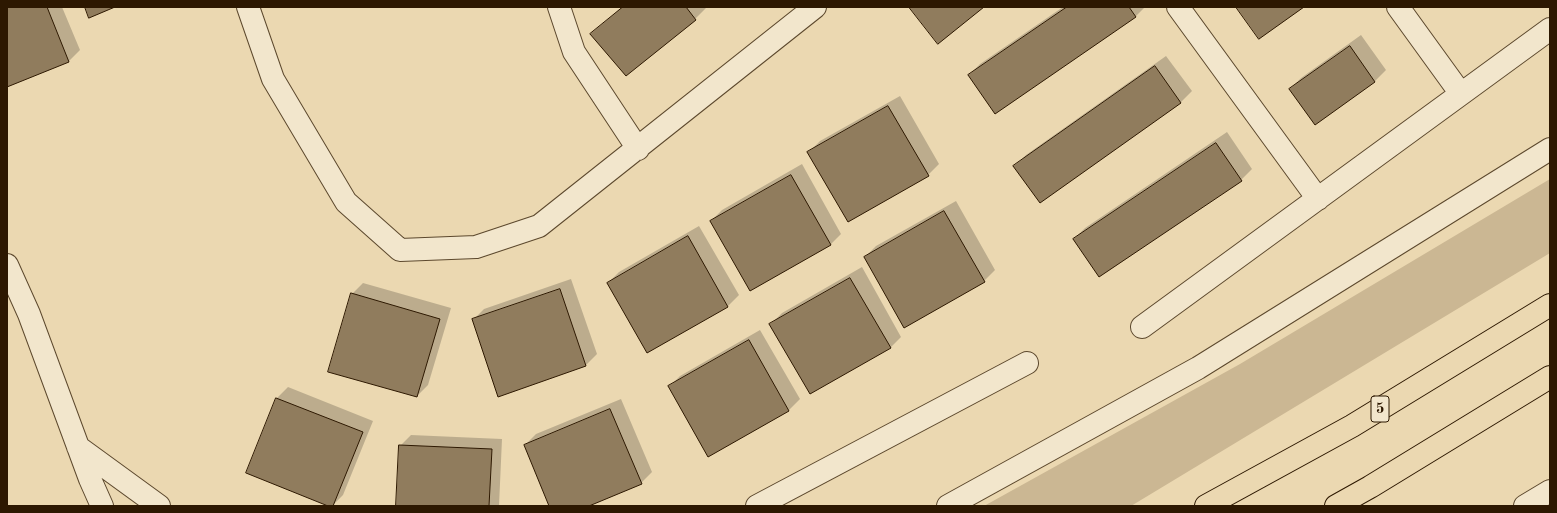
<!DOCTYPE html>
<style>
body{margin:0}
#map{position:relative;width:1557px;height:513px;overflow:hidden;background:#ebd8b1;font-family:"Old Standard TT",serif}
canvas{display:block}
.frame{position:absolute;inset:0;border:8px solid #2d1801;pointer-events:none}
</style>
<div id="map">
<canvas width="1557" height="513"></canvas>
<div class="frame"></div>
</div>
<script>
const c = document.querySelector('canvas').getContext('2d');
c.lineJoin = 'round';
function fillPath(path, color) { c.fillStyle = color; c.fill(path, 'evenodd'); }
function trace(path, color, width, dash) { c.strokeStyle = color; c.lineWidth = width; c.lineCap = dash ? 'butt' : 'round'; c.setLineDash(dash || []); c.stroke(path); }
function drawText(font, color, halo, rows, align = 'center') {
  c.font = font + ' "Old Standard TT",serif'; c.lineWidth = 4; c.setLineDash([]); c.textBaseline = 'middle'; c.strokeStyle = halo; c.fillStyle = color; for (const [text, x, y, turn = 0] of rows) {
    c.save(); c.translate(x, y); c.rotate((+turn || 0) * Math.PI / 180); c.textAlign = isNaN(turn) ? turn : align; if (halo) c.strokeText(text, 0, 0); c.fillText(text, 0, 0); c.restore();
  }
}
const green = new Path2D(`
 M1550 179V253L1131 506H984L1240 364Z`);
const shadow = new Path2D(`
 M7 7H62L80 50 69 61 7 86Z
 M622 7H705L706 8 695 19 591 34Z
 M1063 7H1145L1136 16 995 113 969 75 980 64Z
 M1361 35 1386 70 1375 81 1315 124 1290 89 1301 78Z
 M1166 56 1192 91 1181 102 1040 202 1015 166 1026 155Z
 M900 96 939 164 928 175 809 152 820 141Z
 M1227 132 1252 169 1241 180 1074 239 1085 228Z
 M802 164 841 234 830 245 711 221 722 210Z
 M956 201 995 270 984 281 865 257 876 246Z
 M699 226 739 295 728 306 648 352 608 283 619 272Z
 M862 267 901 337 890 348 771 324 782 313Z
 M571 279 597 354 586 365 499 396 473 320 484 309Z
 M363 283 451 308 428 385 417 396 352 294Z
 M760 330 800 399 789 410 708 455 669 387 680 376Z
 M288 387 373 421 343 495 332 506 247 473 277 398Z
 M621 399 652 472 641 483 587 506H551L525 445 536 434Z
 M411 435 502 439 499 506H397L400 446Z`);
const building = new Path2D(`
 M7 7H47L69 62 7 87Z
 M85 7H115L89 18Z
 M623 7H686L696 20 626 76 590 34Z
 M909 7H984L938 44Z
 M1067 7H1129L1136 17 995 114 968 75Z
 M1236 7H1304L1259 39Z
 M1350 46 1375 82 1315 125 1289 89Z
 M1155 66 1181 103 1040 203 1013 166Z
 M888 106 929 176 848 222 807 152Z
 M1216 143 1242 181 1099 277 1073 239Z
 M791 175 831 245 750 291 710 221Z
 M944 211 985 282 904 328 864 257Z
 M688 236 728 307 647 353 607 283Z
 M850 278 891 348 810 394 769 324Z
 M560 289 586 366 498 397 472 319Z
 M351 293 440 319 417 397 328 372Z
 M749 340 789 411 708 457 668 386Z
 M276 398 363 432 333 506H328L246 473Z
 M610 409 642 484 589 506H549L524 445Z
 M399 445 492 449 489 506H396Z`);
const minor = new Path2D(`
 M248 7 273 79 346 202 400 250 476 247 539 226 815 7
 M559 7 574 52 638 149
 M1178 7 1318 199
 M1398 7 1461 94
 M7 265 29 314 90 479 102 506
 M1142 327 1550 29
 M78 447 159 506
 M757 506 1027 363
 M948 506 1198 368 1550 149
 M1525 506 1550 491`);
const trunk = new Path2D(`
 M1206 506 1352 426 1550 305
 M1336 506 1370 487 1550 377`);
const shields = [
 [1380,409,18]
];
const shieldNames = [
 ["5",1380,409]
];
fillPath(green, '#cbb793');
fillPath(shadow, '#0003');
fillPath(building, '#907c5d');
trace(building, '#2d1801', 1);
trace(minor, '#5c482d', 24);
trace(trunk, '#2d1801', 24);
trace(minor, '#f2e6cc', 22);
trace(trunk, '#ebd8b1', 22);
for (const [x, y, w] of shields) { const box = new Path2D(); box.roundRect(x - w / 2, y - 13, w, 26, 3); c.fillStyle = '#f2e6cc'; c.fill(box); trace(box, '#2d1801', 1); }
drawText('bold 15px', '#2d1801', null, shieldNames);
</script>
